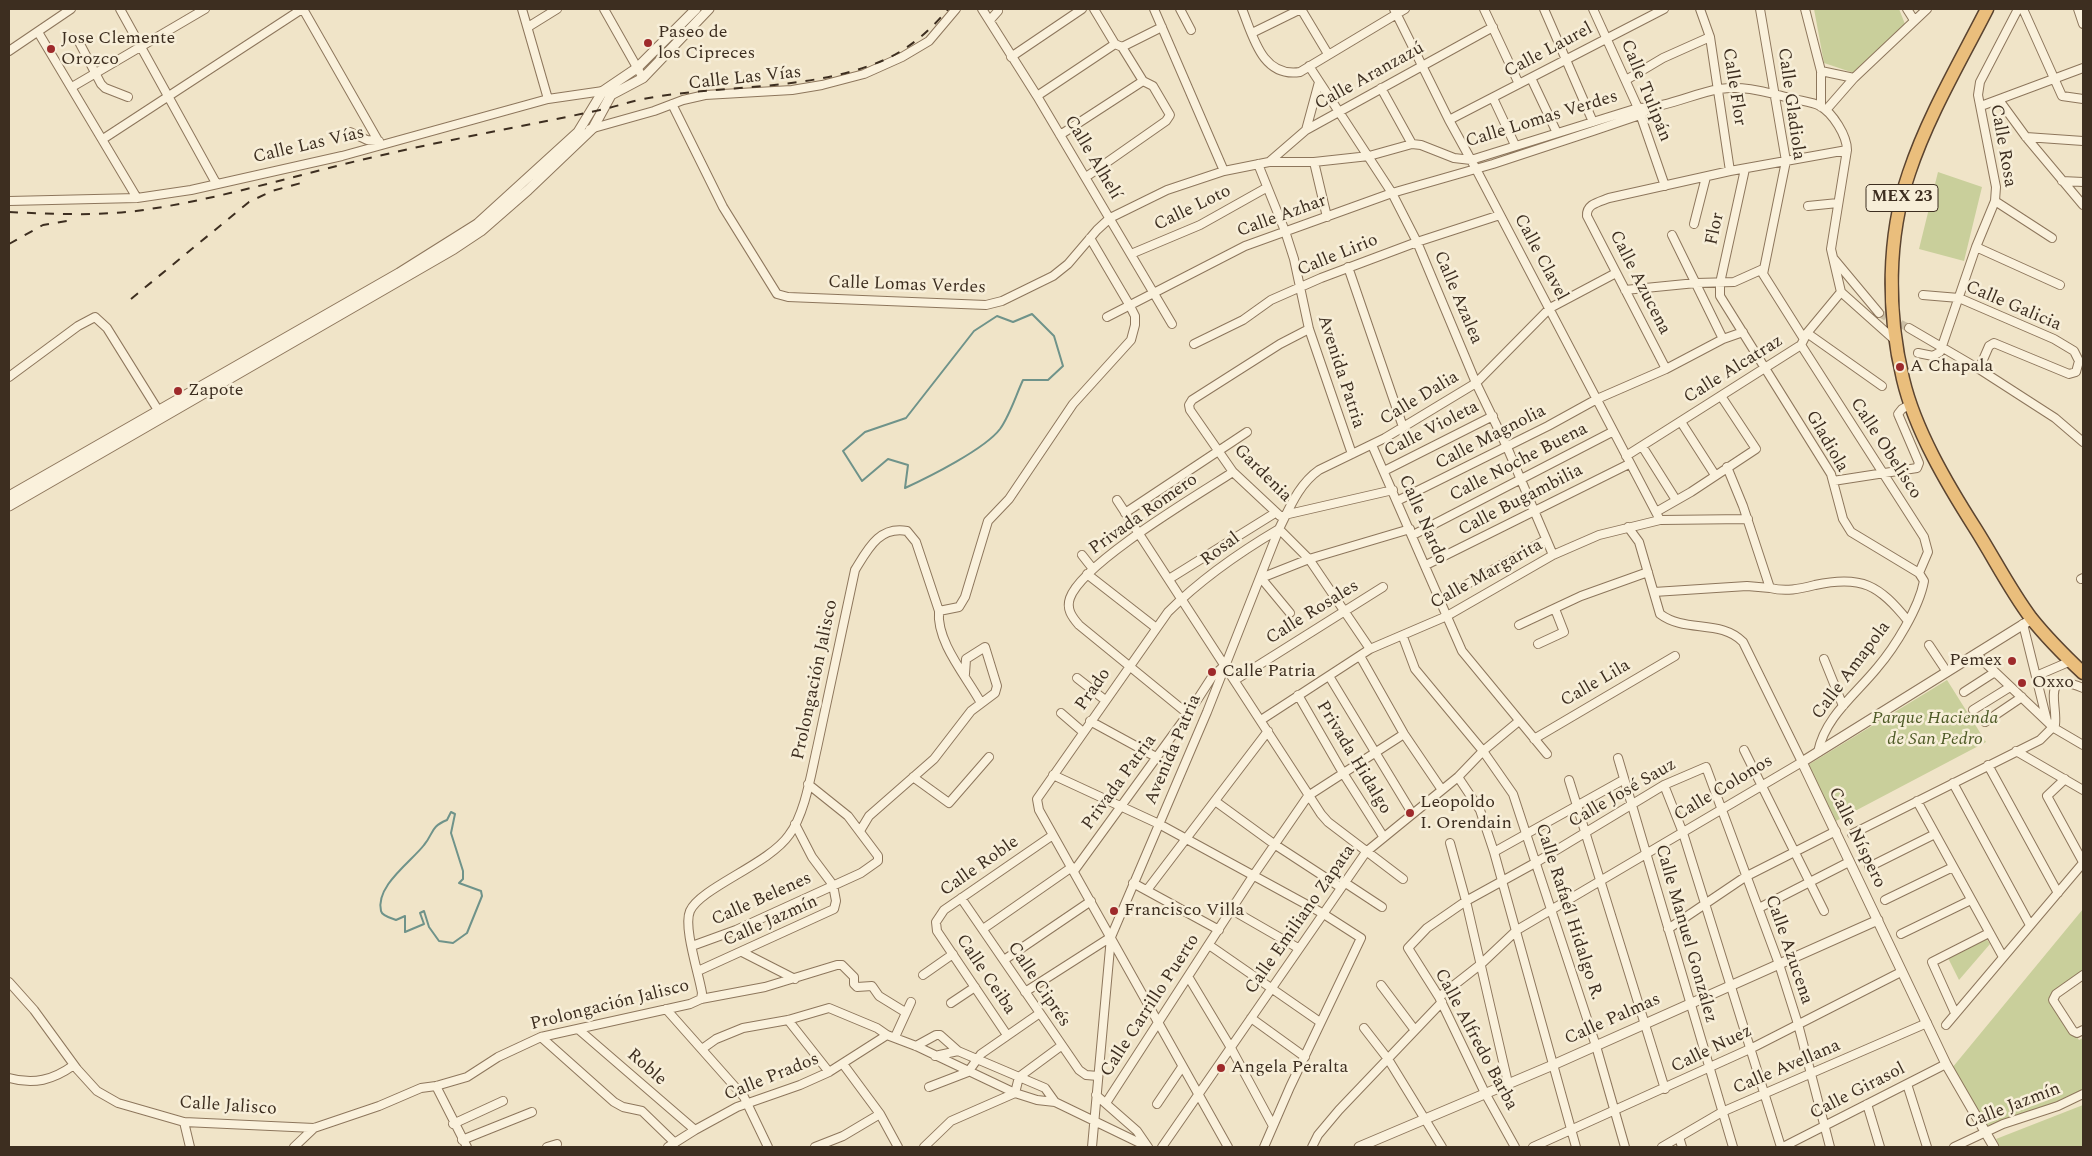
<!DOCTYPE html>
<meta charset="utf-8">
<style>
body{margin:0}
#map{position:relative;width:2092px;height:1156px;overflow:hidden;background:#f0e4c8;font-family:Spectral,serif}
canvas{display:block}
.frame{position:absolute;inset:0;border:10px solid #3d2e20;pointer-events:none}
</style>
<div id="map">
<canvas width="2092" height="1156"></canvas>
<div class="frame"></div>
</div>
<script>
const c = document.querySelector('canvas').getContext('2d');
c.lineJoin = 'round';
function fillPath(path, color) { c.fillStyle = color; c.fill(path, 'evenodd'); }
function trace(path, color, width, dash) { c.strokeStyle = color; c.lineWidth = width; c.lineCap = dash ? 'butt' : 'round'; c.setLineDash(dash || []); c.stroke(path); }
function drawText(font, color, halo, rows, align = 'center') {
  c.font = font + ' Spectral,serif'; c.lineWidth = 5; c.setLineDash([]); c.textBaseline = 'middle'; c.strokeStyle = halo; c.fillStyle = color; for (const [text, x, y, turn = 0] of rows) {
    c.save(); c.translate(x, y); c.rotate((+turn || 0) * Math.PI / 180); c.textAlign = isNaN(turn) ? turn : align; if (halo) c.strokeText(text, 0, 0); c.fillText(text, 0, 0); c.restore();
  }
}
const green = new Path2D(`
 M1814 9H1899L1905 24 1854 73 1824 63Z
 M1938 172 1982 187 1964 261 1919 249Z
 M1947 680 1986 742 1836 821 1808 765Z
 M2083 909V976L2054 995V1002L2079 1040 2083 1038V1093L1989 1131 1952 1068Z
 M1986 938 1990 944 1959 980 1948 958Z
 M2083 1105V1147H2000L1996 1139Z`);
const stream = new Path2D(`
 M1032 314 1054 336 1063 366 1048 380H1023C1016 395 1010 415 1000 429 985 449 929 477 905 488L908 465 888 459 862 481 843 451 865 432 906 418 974 331 997 316 1013 322Z
 M451 812 455 814 451 833 463 871V879L459 883 481 891 482 896 467 933 453 943 439 941 429 927 424 911 420 913 424 924 405 932V916L396 920C391 918 382 916 381 911 375 886 412 861 424 845 434 833 430 827 447 820Z`);
const minorTunnel = new Path2D(`
 M1879 313 1909 328`);
const minor = new Path2D(`
 M120 9 216 183
 M303 9 380 144
 M522 9 548 99
 M604 9 643 78
 M982 9 1037 96 1172 324
 M1154 9 1224 171
 M1180 9 1191 30
 M1242 9C1253 36 1262 78 1300 72L1405 9
 M1301 9 1328 54
 M1394 9 1449 120 1476 169 1660 520
 M1484 9 1519 84
 M1544 9 1593 122
 M1593 9 1638 108 1665 186
 M1700 9 1710 37 1730 171
 M1760 9 1786 161 1763 274 1804 339
 M1805 9 1821 71V107
 M1907 9 1914 20
 M2023 9 2062 96 2083 99
 M2078 9 2083 24
 M990 20 998 11
 M528 27 557 9
 M38 32 137 198
 M1252 33 1301 9
 M79 42 101 84 105 88 128 97
 M1122 47 1162 27
 M9 51 71 9
 M1011 57 1082 9
 M1309 66 1392 193 1417 242 1476 383 1507 447 1553 555
 M1821 71 1854 78
 M1531 78 1557 133
 M1626 80 1663 58 1710 37
 M72 87 205 9
 M1381 88 1412 144
 M1037 96 1115 44
 M1493 98 1515 145
 M1999 100 2026 137 2083 205
 M672 104 723 207 777 294 788 297 986 305 1002 301 1053 276 1068 264 1097 230 1110 218 1167 190 1224 171 1269 162H1314L1369 156 1412 144 1421 145 1454 158 1471 160 1638 108C1666 108 1692 94 1719 89 1747 85 1768 93 1794 99 1802 101 1813 102 1820 106 1833 113 1847 136 1847 150L1831 249 1841 292 1897 342
 M1981 106 2083 68
 M1826 110 1854 78 1927 9
 M1449 120 1664 9
 M590 129 654 111 683 100 705 95 792 90 822 85 864 74 902 57 929 41 956 9
 M1306 130 1319 82
 M350 132 367 140 379 141
 M1060 135 1143 81
 M2026 137 2083 141
 M103 139 302 9
 M1269 162 1306 130 1493 27
 M1314 162 1327 217
 M1258 164 1285 231 1294 259 1309 329 1352 454
 M1745 169 1720 283V296L1831 474 1843 519 1851 532 1919 573 1924 581C1919 608 1895 647 1877 668 1855 695 1825 717 1818 752
 M1086 177 1166 121 1170 115 1153 86 1143 81 1122 47 1115 44 1094 9
 M2062 181 2083 182
 M9 201 137 198 191 190 342 156 548 99 603 91 607 93
 M1995 201 2052 238
 M1808 206 1838 203
 M1694 224 1706 177
 M1672 235 1723 339
 M1976 247 2060 285
 M1131 254 1200 225 1266 188
 M1834 259 1879 313
 M1348 267 1403 427
 M1625 290 1696 283 1734 282 1763 269
 M1923 295 1959 298 2054 339 2074 351 2079 361 2076 372 2069 374 1994 343 1989 346 1979 369
 M1107 317 1245 246 1392 193 1493 164 1593 131 1640 115 1650 108
 M1909 328 1979 369 2055 418 2083 442
 M1309 329 1280 344 1192 400 1189 405 1190 410 1233 472 1280 516 1393 490
 M1807 333 1882 386
 M1194 344 1243 320 1271 300 1321 278 1417 242 1500 215
 M1801 345 1924 537 1928 552 1919 573
 M1918 353 1933 356 1940 352 1976 247 1995 201 1996 187 1978 95 1980 82 2018 9
 M1666 369 1587 216C1586 204 1599 202 1609 198L1730 171 1847 150
 M9 377 78 326 95 317 107 328 158 410
 M1681 422 1715 475
 M1372 445 1462 651 1547 754
 M1642 446 1676 500
 M1626 456 1801 345 1807 333 1841 292
 M1727 467 1743 506 1770 588C1786 592 1799 589 1815 585 1862 575 1879 585 1908 621
 M1384 471 1493 416
 M1833 481 1917 468 1919 463 1898 414 1902 409 1911 404
 M1117 500 1321 814 1328 822 1403 879
 M1397 501 1548 426 1597 399 1666 369 1723 339 1743 332
 M1656 512 1691 492 1756 449 1721 396
 M1125 513 1247 432
 M1413 535 1612 432
 M1082 555 1093 569
 M1426 565 1629 464
 M1087 574 1155 627
 M1169 579 1275 513
 M2081 579 2083 578
 M1654 592 1747 586 1770 588
 M1441 599 1545 540
 M939 611C936 642 967 677 981 703
 M1290 613 1261 578 1309 559 1410 529
 M2023 624 2047 721
 M1519 625 1581 596 1648 572
 M1403 637 1415 669 1483 751 1513 794 1596 1046 1625 1147
 M1538 644 1564 632 1555 609
 M1929 645 1947 672
 M1976 654 2054 728 2083 745
 M1360 656 1404 734 1442 790
 M1824 659 1843 706
 M1329 676 1412 813
 M2036 676 2071 661
 M1077 678 1105 700
 M1235 680 1383 587
 M1964 692 1995 672
 M1298 695 1343 773 1383 836
 M1973 710 2010 687
 M1061 713 1083 732
 M1188 714 1079 625C1072 617 1066 609 1070 598 1082 563 1199 494 1233 472
 M1261 720 1370 649 1447 616 1553 555 1599 535 1660 520 1748 519
 M1090 721 1156 757
 M1985 722 2022 697
 M1534 739 1675 656
 M1744 750 1824 911
 M2016 751 2083 790
 M1618 758 1733 1147
 M1988 765 2058 893
 M1053 775 1159 824 1322 913 1361 938 1290 1087 1264 1147
 M913 777 949 803 989 757
 M1458 777 1480 810 1494 852 1576 1147
 M2065 779 2047 796 2083 862
 M1569 780 1665 1089
 M1953 783 2030 925
 M1664 785 1683 833 1781 1147
 M1215 801 1274 844 1340 887
 M1917 801 2003 957
 M860 831 869 816 934 759 971 711 995 693 997 686 985 647 966 659 965 674
 M1852 834 2040 740 2055 725C2058 704 2040 670 2083 688
 M1450 843 1466 901 1508 1083
 M1494 852 1623 780
 M1869 867 1935 834
 M1074 871 1188 714 1212 677 1224 666
 M1344 882 1382 907
 M1133 883 1219 930
 M1147 890 1268 731
 M961 898 1079 1070 1086 1075 1098 1076
 M1885 900 1953 867
 M1759 908 1849 862
 M1232 910 1298 948
 M983 929 1072 867
 M1668 929 1745 877 1836 831
 M1901 934 1971 900
 M1209 945 1320 1022
 M692 946 736 930 861 873 878 861V856L848 816 808 784
 M742 952 795 979
 M1004 960 1091 901
 M698 971 834 909 836 901 833 885 812 857 795 824
 M923 975 953 954
 M2083 975 2056 994 2053 1000 2073 1031 2077 1033 2083 1030
 M1189 978 1231 1048 1273 1126
 M9 982 34 1010 77 1069 97 1091 118 1103 184 1122 314 1128 379 1106 421 1088 436 1086 467 1077 498 1057 541 1037 690 1004 701 999 765 987 837 965H842L854 977V984L857 987 872 986 879 996 905 1012
 M1381 985 1414 1029
 M1025 992 1111 937
 M1439 997 1481 964 1517 930 1802 762 1743 642C1721 619 1685 633 1660 614L1639 542 1628 527
 M701 999 702 993C699 974 683 927 690 911 700 888 769 864 789 835 805 814 811 774 817 748 830 689 842 629 855 570 868 549 879 526 907 531L916 542 939 611 959 607 965 597 988 521 1009 499 1073 404 1131 340 1135 325V316L1130 306 1090 238
 M951 1003 975 987
 M666 1009 744 1097 768 1147
 M1955 1013 1932 962 1989 933
 M1251 1018 1305 1057
 M788 1020 829 1072
 M1946 1025 2083 863
 M1364 1028 1388 1059 1442 1147
 M578 1029 695 1130
 M1007 1035 937 931 936 922 944 910 1053 835
 M541 1037 614 1102 623 1107 642 1111 675 1143
 M895 1037 911 1002
 M916 1046 936 1035H940L958 1051 1045 1088 1055 1102
 M702 1049 716 1039 743 1028 788 1020 829 1008 877 1028 887 1035 916 1046 1015 1093 1037 1100 1055 1102 1148 1147
 M935 1056 958 1051
 M843 1064 880 1114 898 1147
 M9 1078C34 1085 53 1080 74 1065
 M1907 1084 1927 1147
 M436 1086 467 1147
 M929 1087 968 1072 981 1054 1040 1013
 M1096 1095 1137 1131 1148 1147
 M1106 1103 1253 876 1308 796 1404 734
 M1157 1104 1182 1067
 M1867 1104 1880 1147
 M184 1122 190 1147
 M453 1124 503 1101
 M1679 1137 1682 1147
 M462 1140 532 1112
 M294 1147 314 1128
 M547 1147 557 1144
 M668 1147 695 1130 737 1107 800 1085 829 1072 887 1035
 M815 1147 843 1136 880 1114
 M924 1147 951 1121 1015 1093 1019 1077 1061 1046
 M1092 1147 1111 937 1207 712 1279 529C1290 507 1299 484 1319 470L1385 438 1476 383 1550 308 1616 273
 M1162 1147 1366 852 1458 777 1483 751 1519 721
 M1228 1147 1039 810 1037 799 1168 612C1200 580 1240 552 1279 529L1309 559 1370 649
 M1312 1147 1318 1135 1339 1110 1442 1002
 M1515 1147 1485 1093 1439 997 1408 948 1427 928 1466 901 1535 863 1664 785 1706 767 1779 964 1798 1024 1830 1147
 M1533 1147 1752 1048 1901 972
 M1662 1147 1722 1112 1927 1023
 M1783 1147 1946 1064
 M1954 1147 2003 1124 2058 1106 2083 1094`);
const tertiary = new Path2D(`
 M9 496 399 273 477 224 578 132 603 91 637 68 696 9
 M9 506 454 249 481 231 528 190 593 128 611 95 643 78 709 9
 M1359 1147 1553 1065 1878 920
 M1994 1147 1946 1064 1802 762 2032 619`);
const trunk = new Path2D(`
 M1987 9C1960 62 1928 116 1909 173 1887 237 1887 313 1903 379 1915 430 1947 484 1975 528 1994 558 2010 590 2031 618 2047 638 2065 656 2083 673`);
const rail = new Path2D(`
 M9 212C51 214 94 216 136 211 212 201 286 178 361 160 440 141 520 127 600 110 615 107 628 102 643 99 722 84 809 92 884 60 909 49 931 30 948 9
 M9 244 43 225 72 220
 M131 299 249 202 272 191 301 183`);
const markers = [
 [648,43,5,"#9e2a2b"],
 [51,49,5,"#9e2a2b"],
 [1900,367,5,"#9e2a2b"],
 [178,391,5,"#9e2a2b"],
 [2012,661,5,"#9e2a2b"],
 [1212,672,5,"#9e2a2b"],
 [2022,683,5,"#9e2a2b"],
 [1410,813,5,"#9e2a2b"],
 [1114,911,5,"#9e2a2b"],
 [1221,1068,5,"#9e2a2b"]
];
const shields = [
 [1902,198,72]
];
const shieldNames = [
 ["MEX 23",1902,198]
];
const poiNames = [
 ["Paseo de",658,33],
 ["los Cipreces",658,54],
 ["Jose Clemente",61,39],
 ["Orozco",61,60],
 ["A Chapala",1910,367],
 ["Zapote",188,391],
 ["Pemex",2002,661,"right"],
 ["Calle Patria",1222,672],
 ["Oxxo",2032,683],
 ["Leopoldo",1420,803],
 ["I. Orendain",1420,824],
 ["Francisco Villa",1124,911],
 ["Angela Peralta",1231,1068]
];
const streetNames = [
 ["Calle Laurel",1549,51,-28],
 ["Calle Aranzazú",1370,77,-29],
 ["Calle Las Vías",745,79,-6],
 ["Calle Flor",1733,87,81],
 ["Calle Tulipán",1645,91,68],
 ["Calle Gladiola",1790,104,82],
 ["Calle Lomas Verdes",1542,120,-17],
 ["Calle Las Vías",309,146,-13],
 ["Calle Rosa",2002,146,80],
 ["Calle Alhelí",1092,158,59],
 ["Calle Loto",1193,209,-26],
 ["Calle Azhar",1282,217,-20],
 ["Flor",1716,229,-78],
 ["Calle Lirio",1338,256,-22],
 ["Calle Clavel",1540,258,62],
 ["Calle Azucena",1639,283,63],
 ["Calle Lomas Verdes",907,286,2],
 ["Calle Azalea",1457,298,67],
 ["Calle Galicia",2013,307,23],
 ["Calle Alcatraz",1734,370,-32],
 ["Avenida Patria",1340,372,72],
 ["Calle Dalia",1420,399,-31],
 ["Calle Violeta",1432,430,-27],
 ["Calle Magnolia",1491,438,-27],
 ["Gladiola",1826,442,60],
 ["Calle Obelisco",1885,449,57],
 ["Calle Noche Buena",1519,463,-27],
 ["Gardenia",1262,474,45],
 ["Calle Bugambilia",1521,501,-27],
 ["Privada Romero",1144,515,-35],
 ["Calle Nardo",1422,520,66],
 ["Rosal",1221,550,-37],
 ["Calle Margarita",1487,575,-29],
 ["Calle Rosales",1313,613,-32],
 ["Calle Amapola",1852,671,-53],
 ["Prolongación Jalisco",816,680,-78],
 ["Calle Lila",1596,684,-30],
 ["Prado",1094,690,-55],
 ["Avenida Patria",1174,750,-67],
 ["Privada Hidalgo",1353,758,59],
 ["Privada Patria",1120,783,-54],
 ["Calle Colonos",1724,789,-31],
 ["Calle José Sauz",1623,794,-30],
 ["Calle Níspero",1856,838,64],
 ["Calle Roble",980,867,-35],
 ["Calle Belenes",762,900,-24],
 ["Calle Rafaél Hidalgo R.",1568,912,72],
 ["Calle Emiliano Zapata",1301,920,-55],
 ["Calle Jazmín",771,922,-24],
 ["Calle Manuel González",1685,934,74],
 ["Calle Azucena",1788,950,71],
 ["Calle Ceiba",985,975,56],
 ["Calle Ciprés",1038,985,56],
 ["Prolongación Jalisco",610,1006,-14],
 ["Calle Carrillo Puerto",1151,1006,-57],
 ["Calle Palmas",1613,1020,-24],
 ["Calle Alfredo Barba",1475,1040,62],
 ["Calle Nuez",1712,1050,-26],
 ["Roble",646,1068,41],
 ["Calle Avellana",1787,1068,-23],
 ["Calle Prados",772,1078,-22],
 ["Calle Girasol",1858,1092,-27],
 ["Calle Jalisco",228,1107,4],
 ["Calle Jazmín",2013,1107,-21]
];
const parkNames = [
 ["Parque Hacienda",1935,719],
 ["de San Pedro",1935,740]
];
fillPath(green, '#c9cf9b');
trace(stream, '#6f938a', 2);
trace(minorTunnel, '#ccc0a6', 8, [8, 4]);
trace(minor, '#8d765c', 10);
trace(tertiary, '#8d765c', 11);
trace(trunk, '#5b4430', 15);
trace(minor, '#faf1dc', 8);
trace(tertiary, '#faf1dc', 9);
trace(trunk, '#eabe7c', 12);
trace(rail, '#3d2e20', 2, [9, 9]);
for (const [x, y, r, color] of markers) { const dot = new Path2D(); dot.arc(x, y, r, 0, 2 * Math.PI); c.fillStyle = color; c.fill(dot); trace(dot, '#f7eed8', 2); }
for (const [x, y, w] of shields) { const box = new Path2D(); box.roundRect(x - w / 2, y - 13.5, w, 27, 4); c.fillStyle = '#f7eed8'; c.fill(box); trace(box, '#3d2e20', 1); }
drawText('bold 16px', '#3d2e20', null, shieldNames);
drawText('18px', '#3d2e20', '#f7eed8', poiNames, 'left');
drawText('18px', '#3d2e20', '#f7eed8', streetNames);
drawText('italic 18px', '#4d5a26', '#f7eed8', parkNames);
</script>
